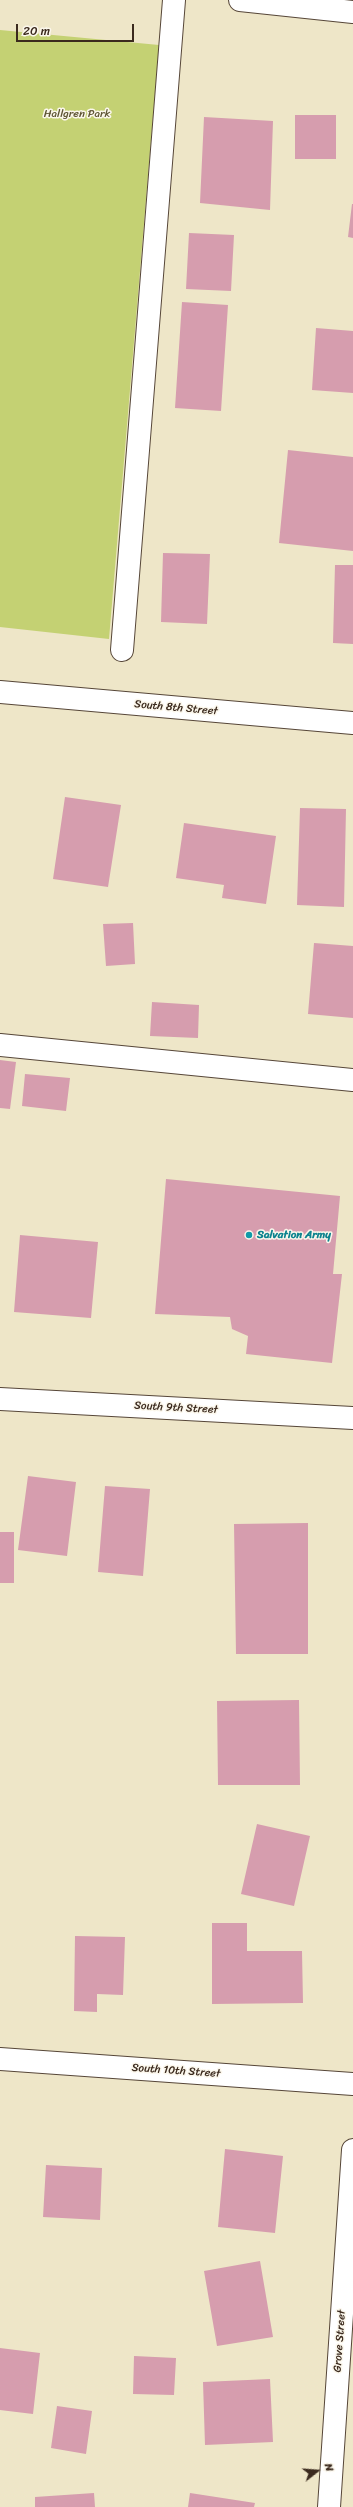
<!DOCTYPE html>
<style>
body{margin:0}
#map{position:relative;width:353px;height:2507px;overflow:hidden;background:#eee6c8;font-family:Sriracha,sans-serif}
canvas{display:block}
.north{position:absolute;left:297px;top:2451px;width:40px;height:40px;-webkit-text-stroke:3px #fbf7ec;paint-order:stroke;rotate:73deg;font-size:11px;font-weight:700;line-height:16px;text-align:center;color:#3b2a1e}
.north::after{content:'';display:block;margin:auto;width:14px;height:18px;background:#3b2a1e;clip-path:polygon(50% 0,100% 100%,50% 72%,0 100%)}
.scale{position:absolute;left:16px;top:24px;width:118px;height:18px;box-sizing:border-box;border:2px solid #3b2a1e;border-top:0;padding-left:5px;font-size:12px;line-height:14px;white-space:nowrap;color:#3b2a1e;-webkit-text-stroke:3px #fbf7ec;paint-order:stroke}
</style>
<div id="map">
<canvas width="353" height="2507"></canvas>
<div class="north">N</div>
<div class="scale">20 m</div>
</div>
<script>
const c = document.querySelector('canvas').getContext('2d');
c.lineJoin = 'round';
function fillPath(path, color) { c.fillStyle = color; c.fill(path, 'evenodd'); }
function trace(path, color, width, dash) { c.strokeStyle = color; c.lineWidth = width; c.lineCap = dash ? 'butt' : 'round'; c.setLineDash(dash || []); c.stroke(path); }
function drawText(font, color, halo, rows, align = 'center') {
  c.font = font + ' Sriracha,sans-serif'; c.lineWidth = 3; c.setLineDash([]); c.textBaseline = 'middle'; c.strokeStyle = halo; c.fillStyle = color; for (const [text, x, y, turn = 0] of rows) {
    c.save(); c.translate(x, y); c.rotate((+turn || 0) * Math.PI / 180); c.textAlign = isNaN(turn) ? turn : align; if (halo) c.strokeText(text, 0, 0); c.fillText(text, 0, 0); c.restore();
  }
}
const green = new Path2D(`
 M0 30 159 45 109 639 0 627Z`);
const building = new Path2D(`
 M295 115H336V159H295Z
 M204 117 273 121 270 210 200 203Z
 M352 204H353V238L348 237Z
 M189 233 234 235 231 291 186 289Z
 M182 302 228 305 221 411 175 408Z
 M316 328 353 331V393L312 390Z
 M288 450 353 457V551L279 543Z
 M163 553 210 554 207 624 161 622Z
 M335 565H353V644L333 643Z
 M65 797 121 805 108 887 53 879Z
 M300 808 346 809 344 907 297 905Z
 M184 823 276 836 266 904 222 898 224 885 176 878Z
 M133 923 135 964 106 966 103 924Z
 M314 943 353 946V1018L308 1014Z
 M152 1002 199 1005 198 1038 150 1036Z
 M0 1060 16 1062 10 1109 0 1108Z
 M25 1074 70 1078 66 1111 22 1106Z
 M166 1179 340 1196 333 1274H342L332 1363 246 1354 248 1336 232 1329 230 1317 155 1314Z
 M20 1235 98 1242 91 1318 14 1312Z
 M28 1476 76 1482 67 1556 18 1550Z
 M105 1486 150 1489 143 1576 98 1572Z
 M308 1523V1654H236L234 1524Z
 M0 1532H14V1583H0Z
 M299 1700 300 1785H218L217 1701Z
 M257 1824 310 1836 294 1906 241 1894Z
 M212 1923H247V1951H302L303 2003 212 2004Z
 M75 1936 125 1937 123 1995 97 1994V2012L74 2011Z
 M225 2149 283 2156 275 2233 218 2227Z
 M46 2165 102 2168 100 2220 43 2217Z
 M260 2261 273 2337 217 2346 204 2271Z
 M0 2348 40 2353 33 2414 0 2410Z
 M134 2356 176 2358 174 2395 133 2394Z
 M270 2379 273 2442 205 2445 203 2382Z
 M57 2406 92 2411 86 2454 51 2448Z
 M94 2493 95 2507H35V2497Z
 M190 2493 255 2503 254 2507H188Z`);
const minor = new Path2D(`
 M240 0 353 12
 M122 650 174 0
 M0 692 353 723
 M0 1045 353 1080
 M0 1399 353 1418
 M0 2059 353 2084
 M329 2507 353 2150`);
const markers = [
 [249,1235,4,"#0f9aa8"]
];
const parkNames = [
 ["Hallgren Park",77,114]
];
const streetNames = [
 ["South 8th Street",176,708,5],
 ["South 9th Street",176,1408,3],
 ["South 10th Street",176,2071,4],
 ["Grove Street",340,2341,-86]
];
const cultureNames = [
 ["Salvation Army",257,1235]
];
fillPath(green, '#c4d173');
fillPath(building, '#d69dae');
trace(minor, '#564638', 24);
trace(minor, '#fff', 22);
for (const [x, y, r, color] of markers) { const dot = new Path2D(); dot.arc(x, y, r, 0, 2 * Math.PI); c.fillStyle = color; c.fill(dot); trace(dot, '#fbf7ec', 1.5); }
drawText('11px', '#5d5433', '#fbf7ec', parkNames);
drawText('11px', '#3b2a1e', '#fbf7ec', streetNames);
drawText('bold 11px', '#0d838f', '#fbf7ec', cultureNames, 'left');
</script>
